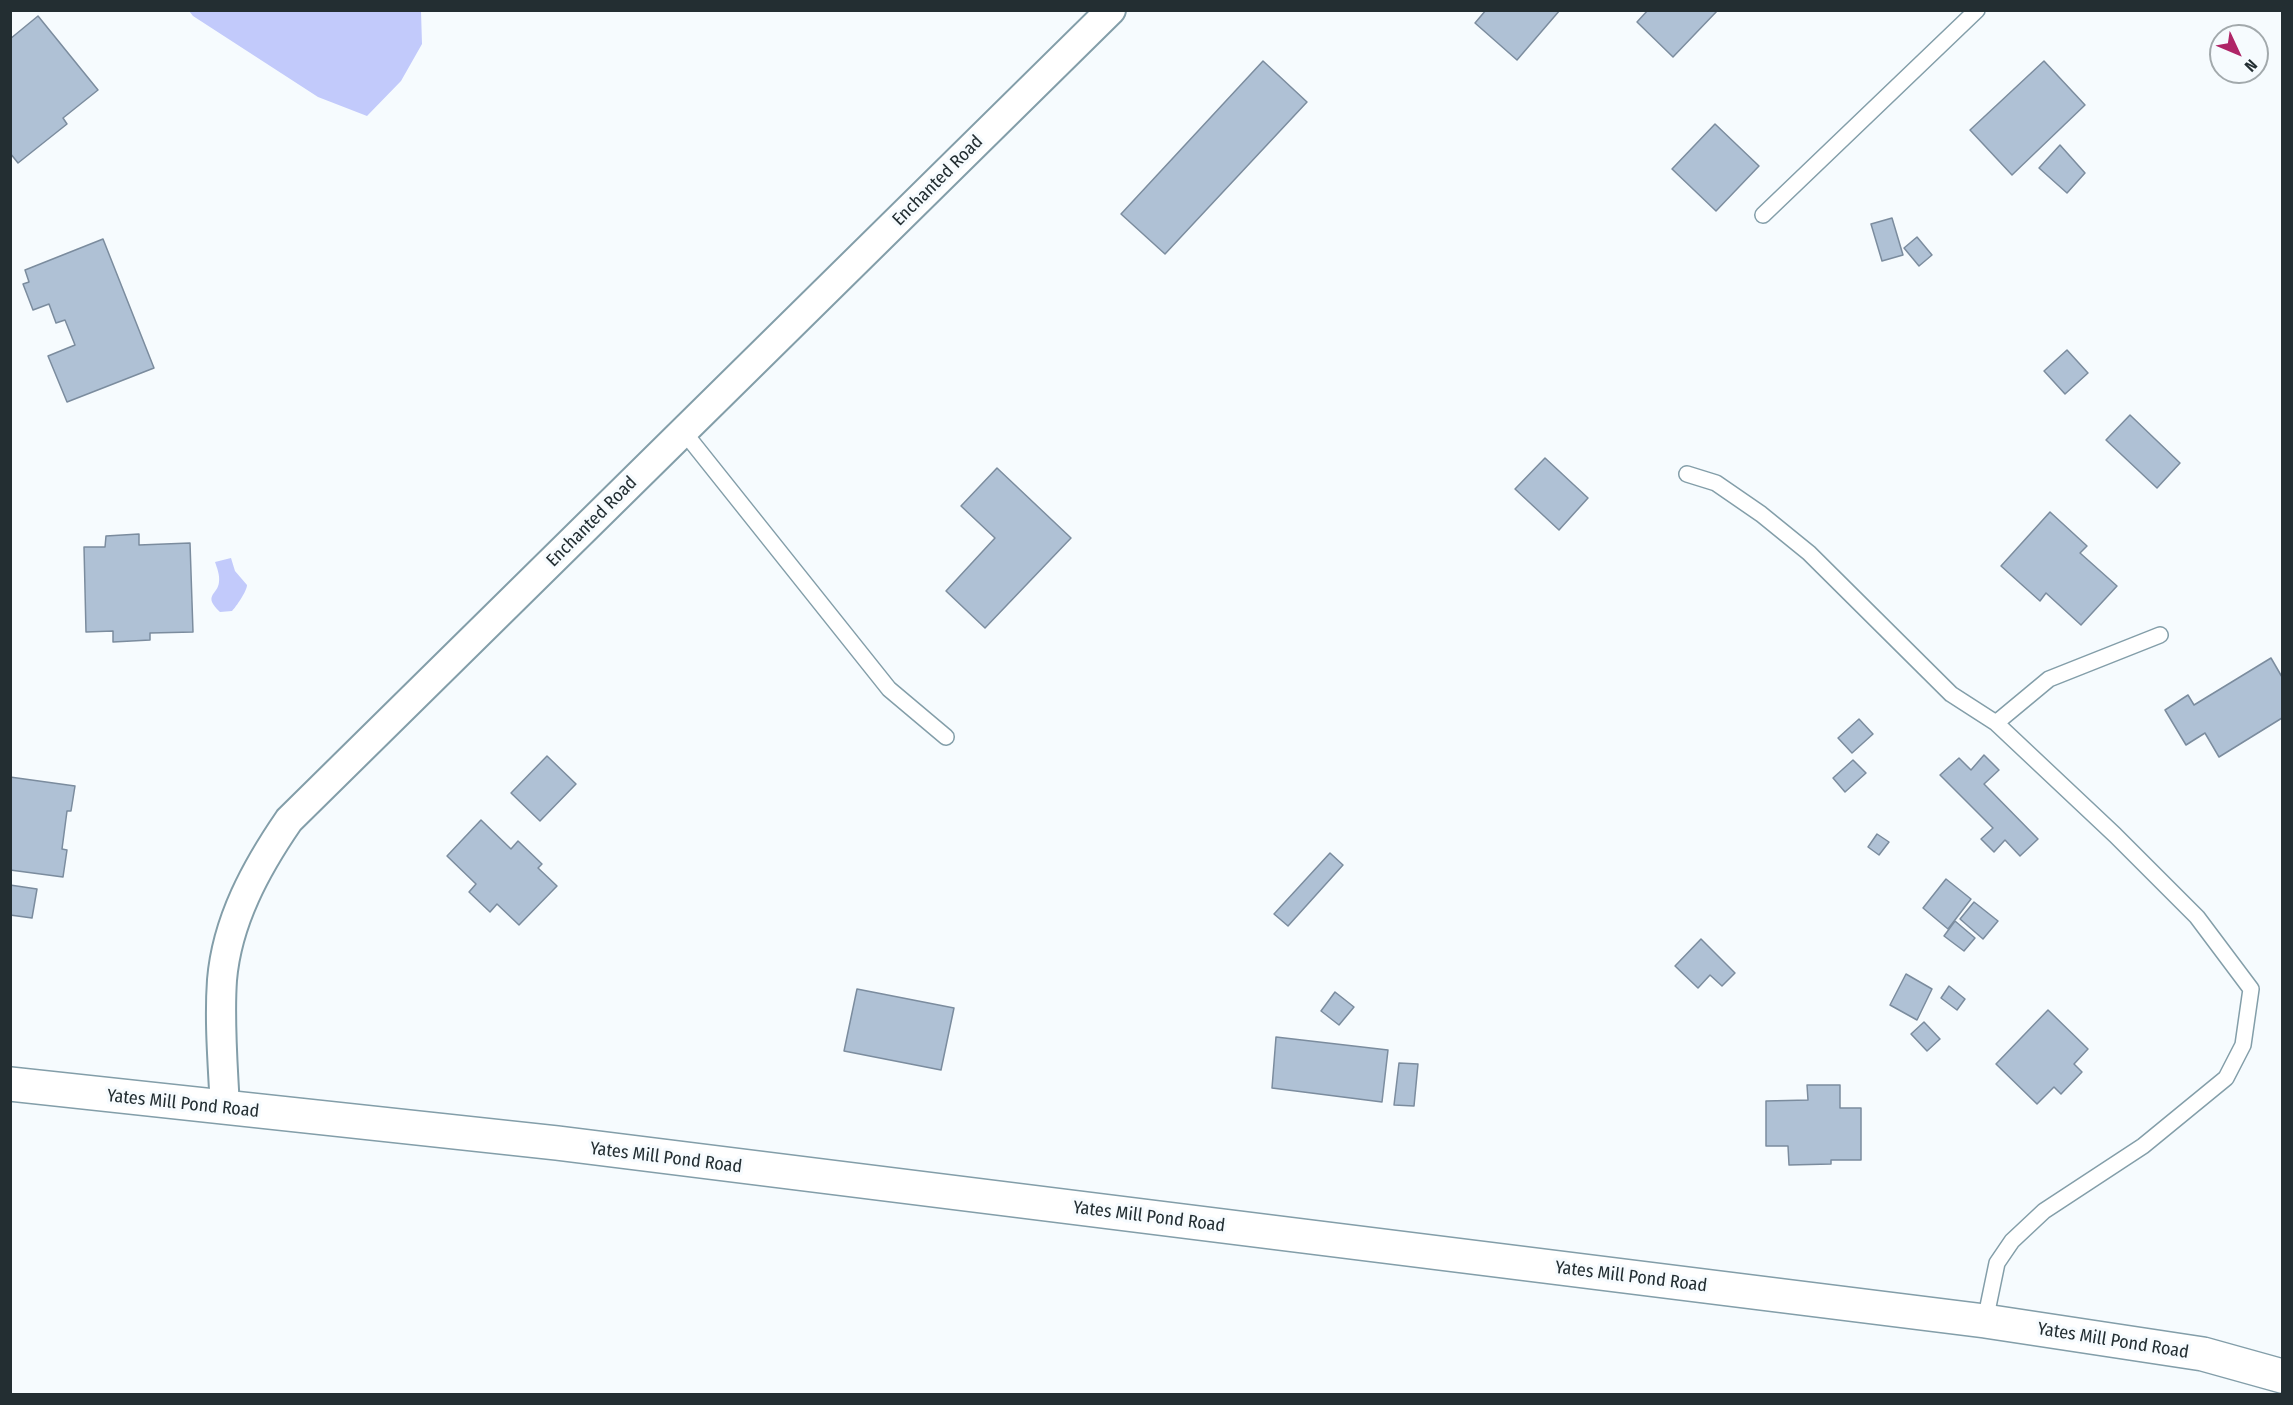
<!DOCTYPE html>
<style>
body{margin:0}
#map{position:relative;width:2293px;height:1405px;overflow:hidden;background:#f6fbfe;font-family:"Fira Sans Condensed",sans-serif}
canvas{display:block}
.frame{position:absolute;inset:0;border:12px solid #232e32;pointer-events:none}
.north{position:absolute;left:2209px;top:24px;width:60px;height:60px;box-sizing:border-box;background:#f6fbfe;border:2px solid #a2a9ac;border-radius:50%;rotate:134deg;font-size:16px;font-weight:700;line-height:24px;text-align:center;color:#232e32}
.north::after{content:'';display:block;margin:auto;width:21px;height:27px;background:#af2567;clip-path:polygon(50% 0,100% 100%,50% 72%,0 100%)}
</style>
<div id="map">
<canvas width="2293" height="1405"></canvas>
<div class="frame"></div>
<div class="north">N</div>
</div>
<script>
const c = document.querySelector('canvas').getContext('2d');
c.lineJoin = 'round';
function fillPath(path, color) { c.fillStyle = color; c.fill(path, 'evenodd'); }
function trace(path, color, width, dash) { c.strokeStyle = color; c.lineWidth = width; c.lineCap = dash ? 'butt' : 'round'; c.setLineDash(dash || []); c.stroke(path); }
function drawText(font, color, halo, rows, align = 'center') {
  c.font = font + ' "Fira Sans Condensed",sans-serif'; c.lineWidth = 6; c.setLineDash([]); c.textBaseline = 'middle'; c.strokeStyle = halo; c.fillStyle = color; for (const [text, x, y, turn = 0] of rows) {
    c.save(); c.translate(x, y); c.rotate((+turn || 0) * Math.PI / 180); c.textAlign = isNaN(turn) ? turn : align; if (halo) c.strokeText(text, 0, 0); c.fillText(text, 0, 0); c.restore();
  }
}
const water = new Path2D(`
 M189 11H421L422 44 401 81 367 116 318 97 193 16Z
 M231 558 235 571 247 585C247 591 236 607 232 611L220 612C202 595 218 595 219 582 220 575 217 568 215 562Z`);
const building = new Path2D(`
 M1486 10H1560L1517 60 1475 23Z
 M1648 10H1718L1673 57 1637 22Z
 M38 16 98 90 63 118 67 124 18 163 10 153V39Z
 M1263 61 1307 102 1165 254 1121 214Z
 M2044 61 2085 105 2012 175 1970 130Z
 M1715 124 1759 166 1716 211 1672 169Z
 M2060 145 2085 173 2067 193 2039 168Z
 M1892 218 1903 255 1882 261 1871 224Z
 M1917 237 1932 255 1919 266 1904 248Z
 M103 239 154 368 67 402 48 356 75 345 65 320 56 323 49 304 33 310 23 284 29 282 25 270Z
 M2067 350 2088 373 2065 394 2044 371Z
 M2130 415 2180 463 2157 488 2106 440Z
 M1545 458 1588 498 1559 530 1515 489Z
 M997 468 1071 538 985 628 946 591 995 538 961 506Z
 M2050 512 2087 546 2080 553 2117 586 2081 625 2046 593 2040 601 2001 566Z
 M139 534V545L190 543 193 632 150 633V640L113 642V631L86 632 84 547H105L106 536Z
 M2271 658 2282 677V718L2219 757 2205 733 2186 745 2165 710 2188 695 2194 705Z
 M1859 719 1873 734 1852 753 1838 738Z
 M1984 755 1999 770 1984 784 2038 839 2020 856 2005 840 1994 852 1981 839 1993 828 1940 775 1959 758 1971 770Z
 M547 756 576 784 540 821 511 793Z
 M1853 760 1866 773 1845 792 1833 778Z
 M10 777 75 786 71 811H67L62 849 67 850 63 877 10 870Z
 M481 820 511 849 518 841 542 864 538 868 557 886 519 925 497 904 490 912 469 892 476 884 447 856Z
 M1877 834 1889 842 1879 855 1868 847Z
 M1330 853 1343 865 1288 926 1274 914Z
 M1946 879 1971 899 1948 929 1923 908Z
 M10 885 37 889 32 918 10 915Z
 M1974 902 1998 921 1983 939 1960 919Z
 M1955 921 1975 938 1964 951 1944 936Z
 M1701 939 1735 973 1722 986 1710 975 1698 988 1675 966Z
 M1906 974 1932 989 1917 1020 1890 1005Z
 M1949 986 1965 999 1957 1010 1941 998Z
 M857 989 954 1008 941 1070 844 1051Z
 M1335 992 1354 1007 1339 1025 1321 1011Z
 M2048 1010 2088 1049 2074 1064 2082 1072 2061 1094 2054 1087 2037 1104 1996 1064Z
 M1924 1022 1940 1039 1927 1051 1911 1034Z
 M1276 1037 1388 1050 1382 1102 1272 1088Z
 M1399 1063 1418 1064 1414 1106 1394 1105Z
 M1807 1085H1840V1108H1861V1160H1831V1164L1789 1165 1788 1146H1766V1101L1808 1100Z`);
const lane = new Path2D(`
 M1763 215 1977 10
 M684 432 889 689 946 737
 M1687 474 1716 483 1761 514 1809 553 1951 694 1996 723 2115 835 2197 917 2251 989 2243 1045 2226 1078 2143 1146 2044 1211 2012 1241 1997 1263 1985 1321
 M1996 723 2049 679 2160 635`);
const street = new Path2D(`
 M225 1109C223 1066 219 1023 222 980 227 921 256 868 289 820L1111 10`);
const secondary = new Path2D(`
 M10 1084 557 1143 1985 1321 2203 1354 2282 1376`);
const streetNames = [
 ["Enchanted Road",938,181,-45],
 ["Enchanted Road",592,522,-45],
 ["Yates Mill Pond Road",183,1104,6],
 ["Yates Mill Pond Road",666,1158,7],
 ["Yates Mill Pond Road",1149,1217,7],
 ["Yates Mill Pond Road",1631,1277,7],
 ["Yates Mill Pond Road",2113,1341,9]
];
fillPath(water, '#c2cafb');
fillPath(building, '#afc1d5');
trace(building, '#7b8c9e', 1.5);
trace(lane, '#839ea9', 18);
trace(street, '#839ea9', 32);
trace(secondary, '#839ea9', 36);
trace(lane, '#fff', 15);
trace(street, '#fff', 28);
trace(secondary, '#fff', 33);
drawText('18px', '#232e32', '#f6fbfe', streetNames);
</script>
